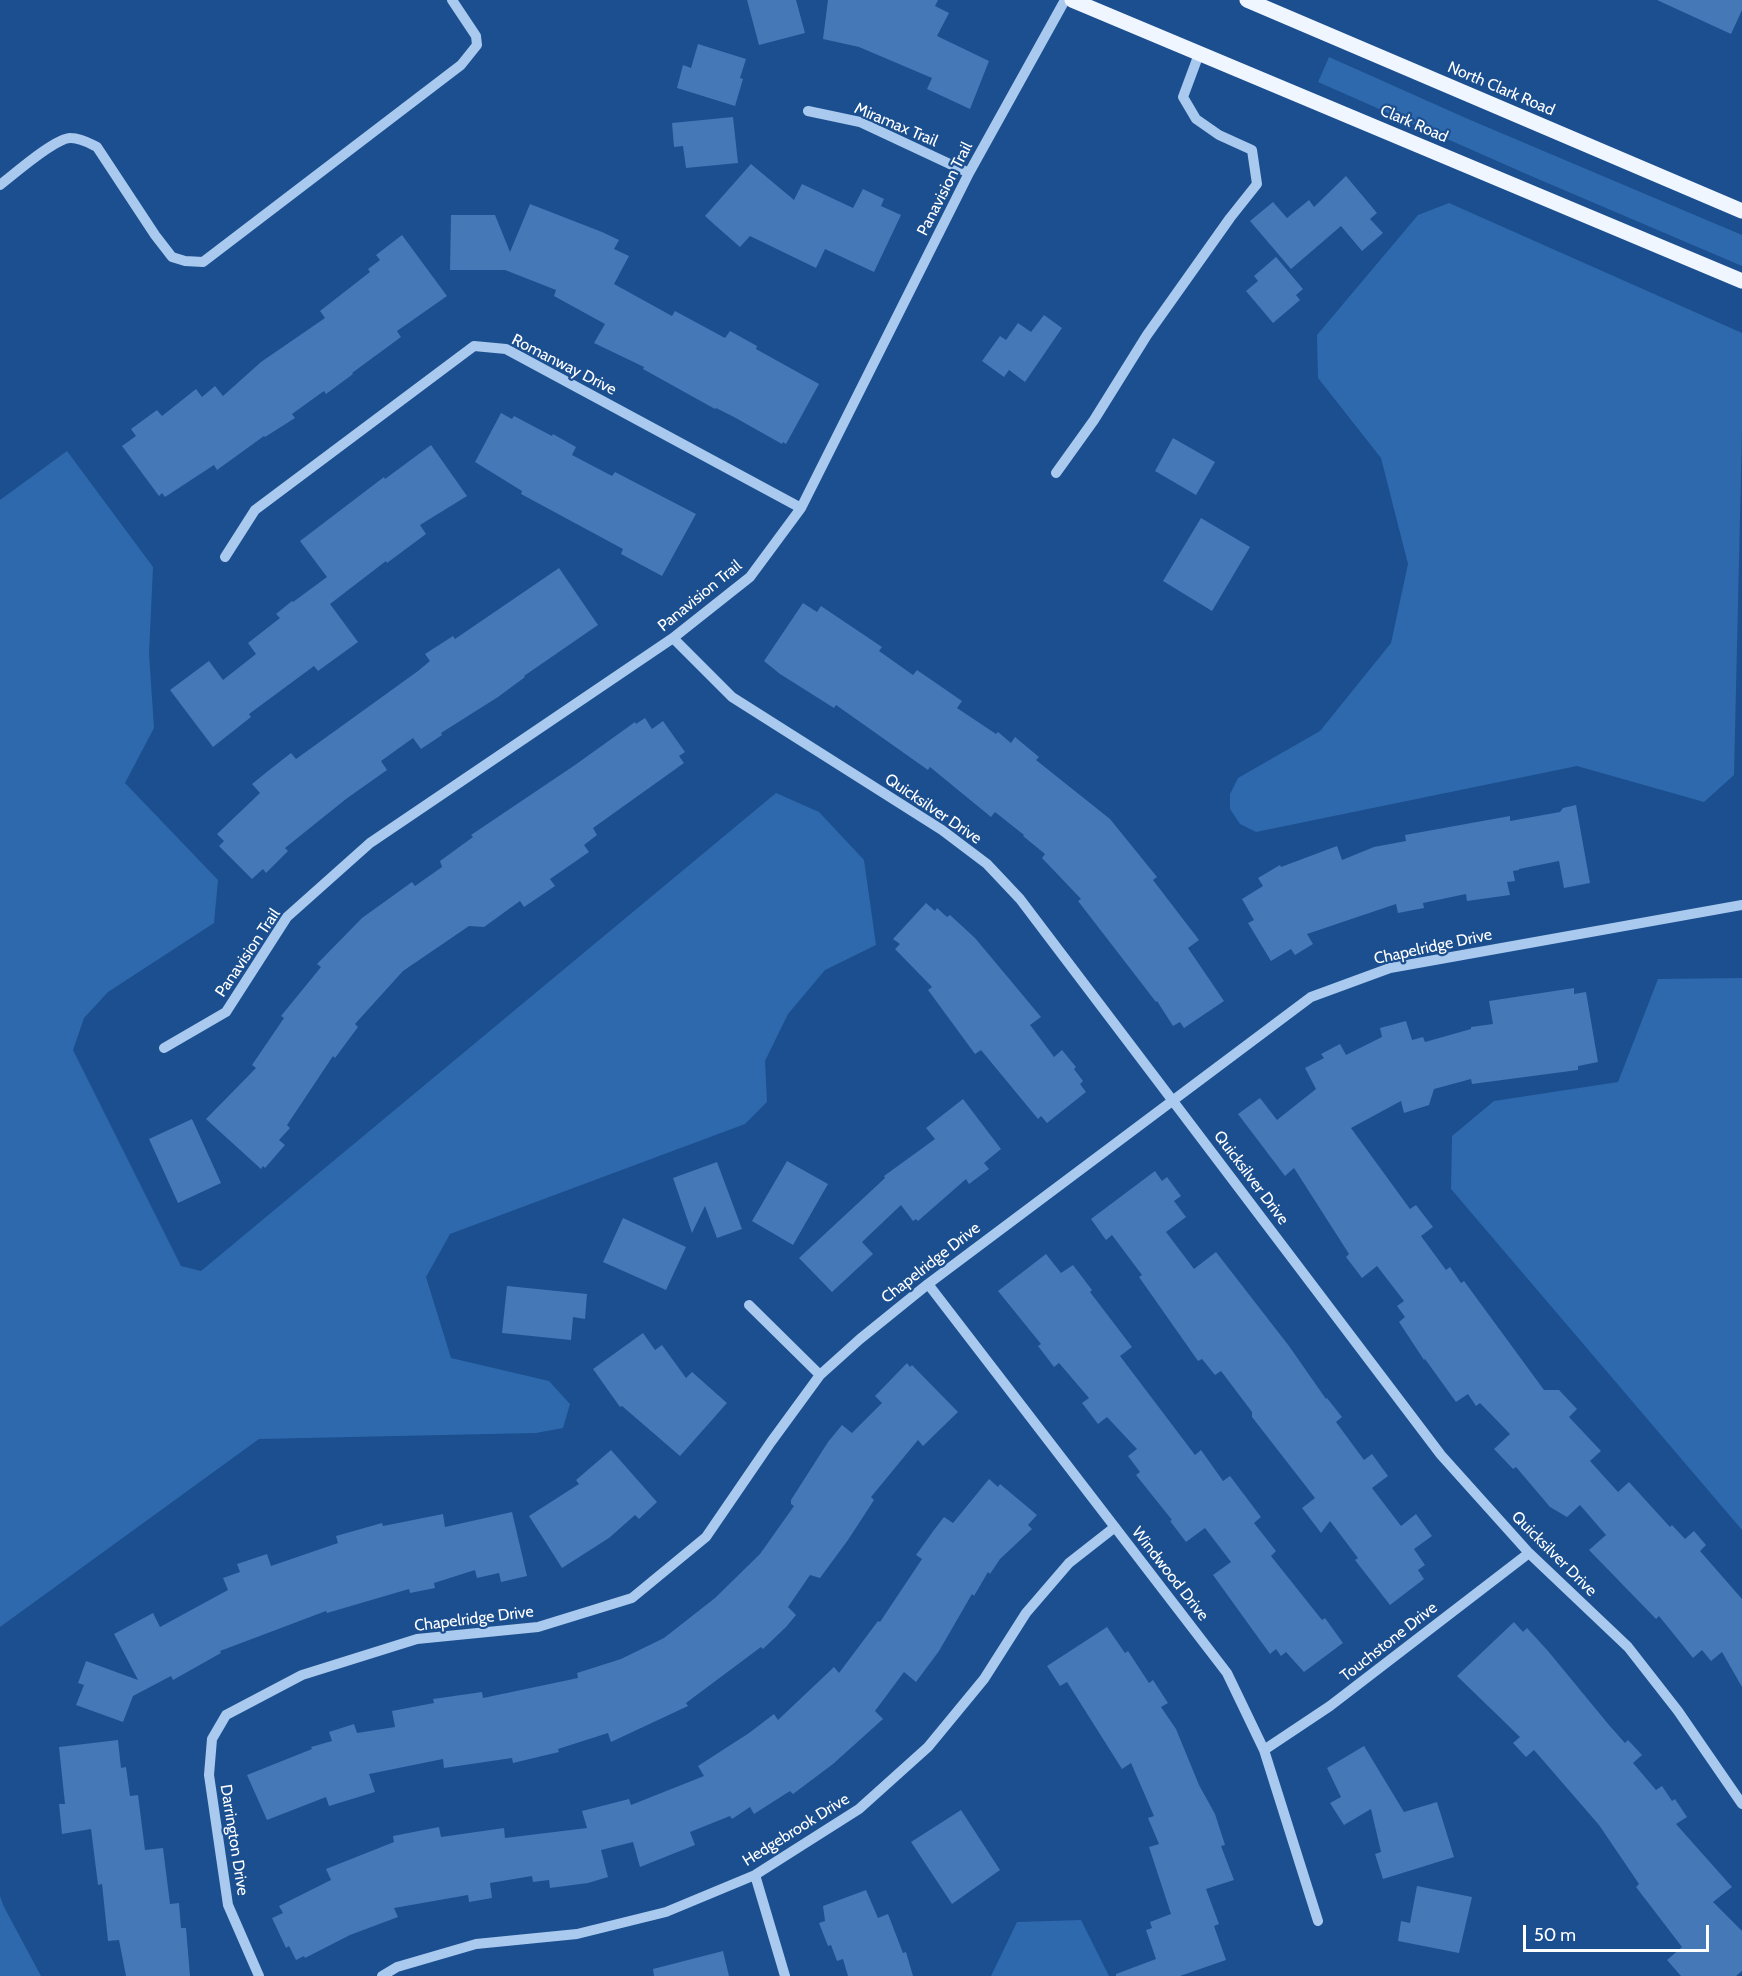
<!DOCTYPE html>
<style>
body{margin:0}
#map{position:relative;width:1742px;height:1976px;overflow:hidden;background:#1b4f8f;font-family:Cabin,sans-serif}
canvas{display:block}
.scale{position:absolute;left:1523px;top:1925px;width:186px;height:27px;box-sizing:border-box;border:3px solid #fff;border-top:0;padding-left:8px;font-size:18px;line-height:21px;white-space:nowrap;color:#fff;-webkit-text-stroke:4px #1b4f8f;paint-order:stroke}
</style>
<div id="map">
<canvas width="1742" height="1976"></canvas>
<div class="scale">50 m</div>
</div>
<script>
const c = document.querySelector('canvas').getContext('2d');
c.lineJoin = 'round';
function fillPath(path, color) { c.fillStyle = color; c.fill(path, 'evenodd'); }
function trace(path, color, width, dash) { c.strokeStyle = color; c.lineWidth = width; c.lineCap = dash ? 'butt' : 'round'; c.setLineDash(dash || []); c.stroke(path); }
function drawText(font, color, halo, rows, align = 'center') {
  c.font = font + ' Cabin,sans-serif'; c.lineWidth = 4.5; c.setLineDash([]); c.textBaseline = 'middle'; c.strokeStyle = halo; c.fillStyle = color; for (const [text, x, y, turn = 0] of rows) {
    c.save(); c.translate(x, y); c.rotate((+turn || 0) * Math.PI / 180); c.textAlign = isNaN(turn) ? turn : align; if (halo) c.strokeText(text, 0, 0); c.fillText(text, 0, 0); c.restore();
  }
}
const green = new Path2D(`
 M1329 57 1468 119 1742 235V266L1531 176 1318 82Z
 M1449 203 1742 333V431L1734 775 1704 802 1577 766 1256 832 1240 824 1230 809V794L1238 778 1320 731 1391 643 1408 564 1381 458 1318 378 1317 335 1418 215Z
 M67 451 153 567 149 654 154 728 125 783 218 880 214 923 108 992 84 1018 73 1050 181 1266 201 1271 776 793 819 812 864 860 876 945 825 970 788 1014 765 1061 767 1102 745 1124 450 1234 426 1277 451 1358 549 1381 570 1404 563 1428 536 1433 259 1439 0 1627V500Z
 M1742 978V1530L1451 1189 1452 1136 1494 1101 1618 1082 1658 979Z
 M0 1896 4 1907 41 1976H0Z
 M1081 1920 1109 1976H991L1017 1922Z`);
const building = new Path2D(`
 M747 0H796L805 33 759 45Z
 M828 0H938L935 6 949 13 937 36 989 61 970 109 927 89 932 78 859 47 823 39Z
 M1657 0H1742V10L1731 34Z
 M698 44 746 59 740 78 743 79 735 106 677 88 683 65 691 68Z
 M733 117 738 163 686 168 683 146 674 147 672 123Z
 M751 164 794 200 802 184 853 208 863 189 884 199 881 206 901 215 874 272 825 249 816 268 750 236 740 247 716 226 705 216Z
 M1346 176 1377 213 1370 219 1383 233 1362 251 1341 226 1291 269 1250 221 1273 202 1287 218 1309 200 1314 207Z
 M530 204 602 232 619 240 614 249 629 256 614 284 672 316 675 311 725 338 730 331 757 346 756 349 819 384 786 444 783 442 782 444 734 417 716 408 715 409 643 369 644 367 594 343 605 324 554 296 556 290 505 270H450L451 215H495L510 252Z
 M402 235 447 296 397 331 401 337 352 373 353 374 326 394 324 391 292 414 295 418 265 437 264 436 217 470 214 465 165 497 162 493 159 496 122 446 136 436 131 429 157 410 162 416 196 389 202 397 215 386 223 396 261 362 325 318 320 311 370 272 368 269 380 260 376 255Z
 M1276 257 1303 289 1296 295 1300 300 1273 323 1246 291 1258 281 1254 276Z
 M1044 315 1062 328 1025 382 1009 370 1004 377 982 361 1000 336 1006 340 1018 323 1031 332Z
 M501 413 512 419 514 416 552 436 553 434 576 447 572 455 612 476 615 472 696 514 662 576 621 554 623 549 521 494 522 491 475 462Z
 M1173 438 1215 462 1196 495 1155 471Z
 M431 445 467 496 420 525 426 534 387 563 386 561 330 604 358 642 318 671 314 666 249 714 251 717 213 747 170 690 209 661 223 680 256 654 248 643 280 618 276 614 292 601 293 602 327 577 300 541 384 477 385 479Z
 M1201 518 1250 547 1212 611 1163 581Z
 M559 568 598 625 524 676 525 677 498 697 441 733 442 735 421 749 413 738 381 761 387 770 346 799 285 848 288 851 266 873 263 869 252 879 219 846 224 841 217 834 260 793 252 784 268 771 291 753 296 759 418 671 430 661 425 654 453 636 455 639Z
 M803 603 817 612 821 606 882 647 879 651 913 675 917 670 962 701 957 708 996 734 998 732 1011 743 1015 737 1039 757 1036 760 1110 819 1157 877 1153 880 1199 940 1188 948 1224 1001 1184 1028 1180 1022 1173 1026 1157 1001 1156 1002 1078 901 1081 899 1042 858 1045 854 1023 836 1024 835 995 812 991 817 930 767 928 770 836 705 834 708 780 674 764 661Z
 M645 718 652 729 663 721 685 752 679 756 684 763 593 828 597 835 584 845 589 852 550 879 555 886 524 907 520 901 484 927 469 926 403 971 355 1024 358 1027 335 1058 333 1056 287 1125 290 1128 279 1140 285 1145 265 1168 263 1166 261 1169 206 1119 256 1068 252 1065 284 1018 281 1016 321 967 317 964 362 918 412 882 415 886 442 867 440 861 473 837 471 835 575 765 635 722 636 724Z
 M1576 805 1590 883 1564 888 1559 861 1519 869V870L1513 871 1515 881 1507 882 1510 895 1467 901 1466 894 1423 903 1424 908 1398 913 1396 904 1307 934 1313 944 1295 955 1291 949 1271 961 1248 923 1254 920 1242 899 1263 886 1258 878 1280 865 1281 867 1337 846 1342 860 1374 847 1406 841 1405 835 1510 816V821L1560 812 1563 808Z
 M926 903 935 911 937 908 947 917 950 915 975 938 1041 1017 1030 1025 1054 1057 1062 1050 1076 1067 1074 1069 1083 1081 1080 1084 1086 1092 1047 1123 1041 1116 1038 1119 981 1050 975 1054 928 990 932 987 895 949 900 944 893 939Z
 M1574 988V994L1586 992 1598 1062 1578 1066V1070L1472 1084 1471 1079 1434 1089 1429 1105 1404 1113 1401 1101 1351 1128 1410 1209 1416 1205 1433 1227 1421 1236 1446 1270 1450 1267 1461 1283 1464 1281 1544 1390H1559L1577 1409 1569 1417 1601 1451 1590 1461 1618 1492 1629 1482 1670 1527 1672 1525 1685 1539 1694 1531 1706 1545 1700 1551 1742 1599V1687L1722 1652 1711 1661 1702 1650 1693 1658 1659 1616 1656 1619 1589 1550 1606 1535 1580 1505 1567 1517 1550 1507 1516 1467 1513 1469 1494 1449 1510 1434 1480 1403 1476 1406 1468 1394 1456 1402 1425 1359 1424 1360 1399 1322 1405 1317 1397 1306 1404 1301 1377 1266 1362 1278 1346 1257 1349 1254 1294 1168 1285 1176 1238 1114 1260 1098 1277 1120 1316 1089 1305 1068 1324 1058 1321 1054 1340 1044 1346 1055 1382 1037 1380 1028 1406 1021 1412 1040 1423 1037 1425 1042 1471 1029V1027L1493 1024 1489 1001Z
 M963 1099 1001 1149 984 1163 989 1169 969 1184 966 1179 918 1221 916 1219 913 1221 901 1205 862 1242 873 1254 832 1292 799 1258 885 1178 884 1176 935 1139 926 1128Z
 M192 1119 221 1183 178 1203 149 1139Z
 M787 1161 828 1184 793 1245 752 1221Z
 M717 1162 742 1229 717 1238 705 1206 692 1233 673 1178Z
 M1155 1171 1162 1181 1167 1177 1181 1196 1174 1201 1186 1217 1166 1232 1194 1269 1216 1252 1289 1346 1326 1399 1327 1398 1342 1417 1336 1422 1364 1460 1372 1454 1388 1476 1372 1488 1401 1526 1416 1514 1432 1536 1414 1549 1425 1565 1418 1570 1424 1579 1390 1605 1355 1560 1358 1558 1330 1521 1321 1533 1302 1508 1315 1498 1252 1417V1412L1221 1371 1215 1375 1202 1359 1198 1361 1139 1277 1142 1275 1112 1235 1106 1240 1091 1219Z
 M623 1218 686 1247 666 1290 603 1262Z
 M1046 1254 1061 1273 1073 1265 1092 1290 1090 1292 1132 1347 1120 1356 1195 1455 1201 1450 1223 1481 1230 1476 1261 1517 1254 1523 1276 1551 1271 1556 1322 1620 1325 1618 1343 1643 1304 1672 1286 1652 1281 1656 1276 1649 1270 1654 1213 1575 1231 1562 1205 1528 1186 1542 1170 1521 1172 1520 1136 1475 1140 1472 1128 1456 1137 1449 1107 1417 1098 1424 1082 1403 1089 1398 1059 1363 1054 1367 1038 1346 1041 1344 998 1291Z
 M507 1286 587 1294 585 1319 573 1317 571 1340 502 1333Z
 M643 1333 655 1350 662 1345 686 1378 692 1372 727 1403 680 1456 622 1406 620 1407 593 1369Z
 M907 1363 910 1367 912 1365 958 1412 923 1446 918 1440 871 1497 874 1500 848 1540 820 1578 810 1575 788 1607 796 1615 786 1627 763 1649 761 1647 686 1703 688 1706 611 1742 608 1733 558 1749 559 1752 513 1763 512 1758 444 1768 443 1759 369 1774 375 1792 329 1806 326 1797 267 1820 247 1775 312 1749 311 1747 332 1741 329 1732 354 1724 357 1733 395 1727 392 1711 434 1703 433 1699 482 1692 483 1698 578 1678 577 1673 621 1659 664 1638 715 1598 760 1554 794 1506 791 1504V1500L828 1442 842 1425 852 1433 882 1403 875 1396Z
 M611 1450 657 1502 639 1519 635 1515 609 1538 562 1568 529 1516 579 1484 576 1480Z
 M989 1479 998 1487 1000 1484 1037 1515 1028 1525 1032 1529 1000 1559 990 1574 988 1572 974 1596 972 1594 939 1651 916 1682 904 1672 875 1711 883 1719 833 1764 793 1794 790 1791 754 1814 750 1807 732 1819 730 1816 690 1832 695 1845 640 1867 633 1842 601 1850 608 1877 588 1883 550 1888 549 1880 533 1882 532 1876 490 1883 492 1898 469 1902 468 1895 394 1908 398 1917 350 1935 305 1958 304 1956 296 1960 289 1946 286 1948 272 1918 283 1913 279 1906 331 1880 326 1869 394 1842 393 1836 439 1827 441 1837 504 1828 505 1838 587 1828 582 1811 629 1799 631 1805 704 1776 698 1766 749 1733 774 1714 778 1720 834 1667 839 1673 878 1621 880 1622 922 1559 916 1555 934 1530 944 1517 953 1523Z
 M512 1512 527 1576 501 1582 499 1573 477 1578 475 1570 434 1583 435 1588 410 1593 409 1589 327 1613 326 1611 220 1651 221 1653 173 1680 171 1676 133 1696 123 1722 76 1705 84 1685 78 1683 86 1661 138 1680 114 1634 153 1613 160 1627 228 1590 223 1578 240 1572 237 1564 267 1554 271 1566 338 1543 336 1536 382 1523 383 1526 443 1514 445 1527Z
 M1514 1622 1523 1632 1527 1628 1548 1651 1609 1725 1625 1743 1628 1740 1642 1755 1633 1763 1656 1790 1662 1786 1672 1801 1675 1799 1687 1817 1676 1824 1732 1887 1713 1902 1742 1931V1971L1736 1976H1681L1667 1960 1682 1947 1636 1887 1639 1884 1599 1825 1534 1750 1526 1757 1513 1743 1520 1737 1457 1676Z
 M1107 1627 1125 1653 1128 1651 1149 1683 1153 1680 1168 1703 1161 1707 1176 1729 1199 1785 1215 1814 1225 1845 1221 1846 1234 1880 1206 1889 1219 1924 1214 1926 1226 1960 1180 1976H1116V1974L1156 1959 1146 1930 1152 1928 1150 1922 1171 1914 1149 1847 1159 1844 1148 1818 1154 1816 1131 1763 1122 1769 1067 1682 1060 1686 1047 1666Z
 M118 1740 121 1768 126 1767 130 1796 138 1795 145 1850 163 1848 170 1904 179 1903 181 1928H186L190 1976H126L119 1940 108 1941 102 1884 98 1885 91 1829 62 1834 59 1804H65L59 1747Z
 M1364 1746 1404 1812 1437 1802 1454 1857 1383 1879 1375 1854 1381 1852 1371 1809 1344 1825 1330 1803 1341 1797 1327 1768Z
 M961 1810 1000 1870 952 1904 911 1842Z
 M1417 1886 1472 1897 1459 1953 1398 1941 1401 1921 1410 1923Z
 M866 1890 878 1918 888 1914 903 1953 906 1952 913 1976H848L843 1959 837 1961 831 1945 828 1946 819 1923 825 1921 823 1906Z
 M723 1951 729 1976H654L653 1969Z`);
const minor = new Path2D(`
 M808 111 860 122 969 173
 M0 185C13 175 56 137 71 138 81 138 89 143 97 147L155 235 172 257 185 261 203 262 461 65 477 45 476 36 452 0
 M1056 473 1094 420 1147 335 1230 218 1257 184 1252 150 1219 135 1196 119 1183 97 1199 54
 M225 557 255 510 474 346 506 349 801 508
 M673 638 732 697 942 830 987 864 1020 899 1441 1455 1529 1553 1628 1647 1678 1711 1742 1804
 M164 1048 226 1012 287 917 370 843 673 638 750 577 801 508 969 173 1065 0
 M928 1284 1227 1673 1264 1750 1318 1921
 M749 1305 820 1375
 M1264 1750 1330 1706 1529 1553
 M755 1875 785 1976
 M259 1976 228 1905 209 1775 212 1739 226 1715 302 1675 417 1639 538 1627 632 1598 706 1537 771 1442 820 1375 860 1339 928 1284 1311 997 1390 968 1742 905
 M382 1976 397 1967 476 1944 577 1934 666 1912 755 1875 859 1809 928 1747 984 1679 1026 1613 1069 1563 1115 1527`);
const major = new Path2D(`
 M1072 0 1742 281
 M1247 0 1742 211`);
const streetNames = [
 ["North Clark Road",1501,89,23],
 ["Clark Road",1414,124,23],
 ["Miramax Trail",896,125,23],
 ["Panavision Trail",945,189,-63],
 ["Romanway Drive",564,365,27],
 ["Panavision Trail",700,596,-39],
 ["Quicksilver Drive",933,809,34],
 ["Chapelridge Drive",1433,947,-12],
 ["Panavision Trail",248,953,-56],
 ["Quicksilver Drive",1251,1178,53],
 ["Chapelridge Drive",931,1263,-38],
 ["Quicksilver Drive",1554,1554,45],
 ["Windwood Drive",1170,1574,52],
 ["Chapelridge Drive",474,1619,-7],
 ["Touchstone Drive",1389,1642,-38],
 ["Hedgebrook Drive",796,1830,-32],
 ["Darrington Drive",234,1840,81]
];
fillPath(green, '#2e69ad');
fillPath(building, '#4478b7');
trace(minor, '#a9c9ee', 10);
trace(major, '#f0f6ff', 15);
drawText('16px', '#fff', '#1b4f8f', streetNames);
</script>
